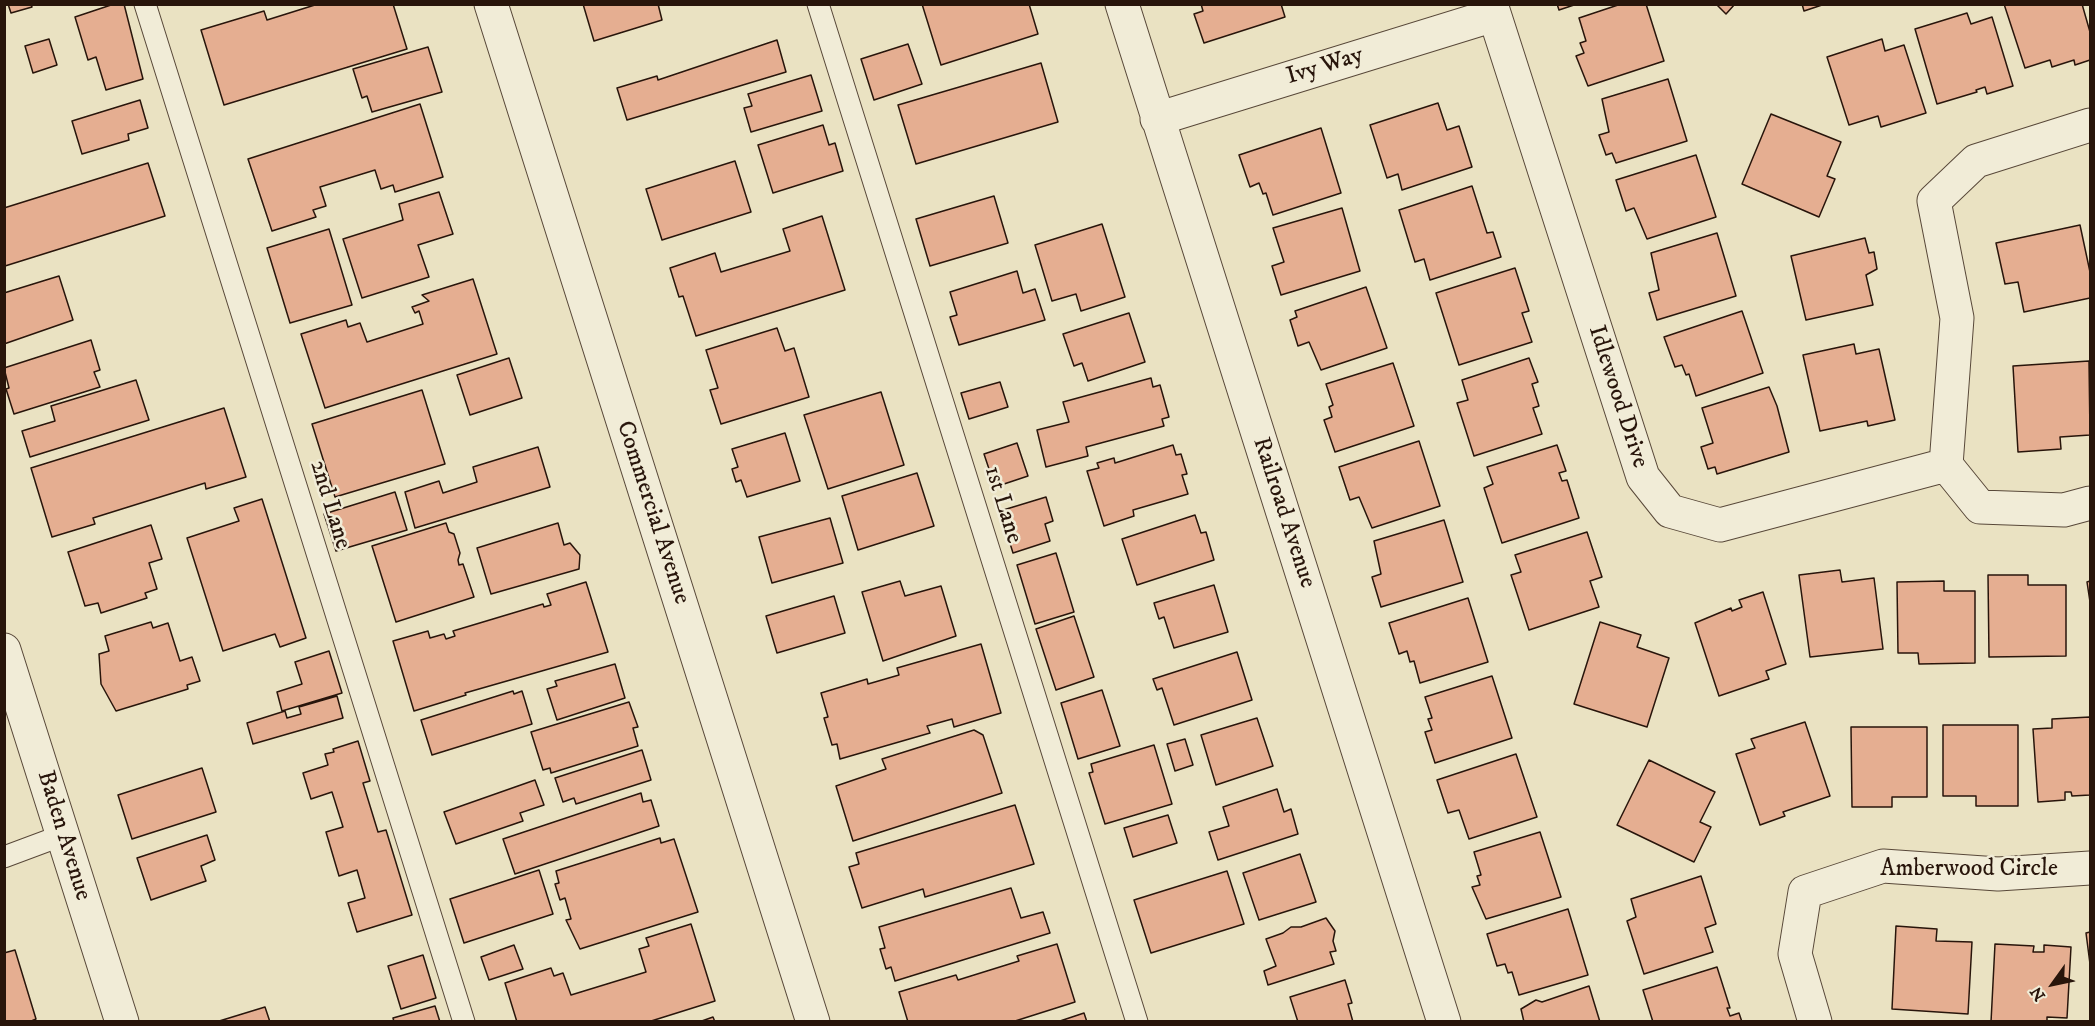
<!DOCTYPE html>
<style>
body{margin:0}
#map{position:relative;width:2095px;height:1026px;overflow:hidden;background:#eae2c2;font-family:"IM FELL DW Pica",serif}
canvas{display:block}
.frame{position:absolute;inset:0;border:6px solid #28150b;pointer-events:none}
.north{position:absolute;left:2023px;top:954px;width:60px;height:60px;-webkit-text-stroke:4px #f1ecd7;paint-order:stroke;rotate:237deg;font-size:16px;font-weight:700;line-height:24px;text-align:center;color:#28150b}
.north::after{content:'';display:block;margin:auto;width:21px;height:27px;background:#28150b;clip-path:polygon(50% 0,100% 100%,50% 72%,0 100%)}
</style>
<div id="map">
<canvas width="2095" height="1026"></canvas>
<div class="frame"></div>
<div class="north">N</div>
</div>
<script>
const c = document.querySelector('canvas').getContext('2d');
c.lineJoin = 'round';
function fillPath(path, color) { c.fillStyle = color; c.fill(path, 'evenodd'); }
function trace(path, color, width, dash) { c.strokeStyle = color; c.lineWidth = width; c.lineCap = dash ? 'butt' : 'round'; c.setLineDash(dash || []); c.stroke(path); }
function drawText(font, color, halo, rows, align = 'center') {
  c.font = font + ' "IM FELL DW Pica",serif'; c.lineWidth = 5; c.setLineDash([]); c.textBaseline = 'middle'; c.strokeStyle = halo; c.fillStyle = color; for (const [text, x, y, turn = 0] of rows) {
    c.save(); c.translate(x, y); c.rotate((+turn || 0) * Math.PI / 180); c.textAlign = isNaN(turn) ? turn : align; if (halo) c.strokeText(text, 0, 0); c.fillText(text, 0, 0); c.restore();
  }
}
const building = new Path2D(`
 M8 4H31L32 7 11 13Z
 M114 4H124L143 79 106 90 96 57 88 60 75 17Z
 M318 4H393L407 49 224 105 201 30 264 11 267 20Z
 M583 4H658L662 20 594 41Z
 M922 4H1029L1038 34 941 65Z
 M1201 4H1281L1285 17 1204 43 1194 14 1203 11Z
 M1557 4H1577L1559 10Z
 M1621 4H1646L1664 61 1588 86 1576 56 1584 53 1580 43 1586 41 1579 18Z
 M1716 4H1735L1726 14Z
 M1802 4H1825L1804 11Z
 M2004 4H2082L2090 32V60L2075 65 2074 60 2052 67 2050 60 2025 68Z
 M1967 13 1971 24 1992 17 2013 86 1987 94 1985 87 1976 90 1977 92 1937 104 1915 29Z
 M49 39 57 65 33 73 25 46Z
 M1882 39 1885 51 1904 45 1926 113 1881 127 1878 116 1849 125 1827 57Z
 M777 40 786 72 627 120 617 88 657 76 658 80Z
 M908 44 922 84 874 100 861 59Z
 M428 47 442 92 372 112 367 96 362 98 353 69Z
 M1041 63 1058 122 916 164 898 105Z
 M811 75 822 111 751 132 744 108 752 106 748 94Z
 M1668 79 1687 141 1616 163 1612 153 1606 155 1599 135 1609 132 1602 99Z
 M140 100 148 128 128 134 129 140 82 154 72 121Z
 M1438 103 1447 130 1459 126 1472 167 1402 190 1398 174 1387 178 1370 125Z
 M420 104 443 177 395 192 393 185 381 189 375 170 320 187 326 206 313 210 316 217 272 231 248 159Z
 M1771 114 1841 142 1827 176 1835 179 1819 217 1742 184Z
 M823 125 829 145 835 143 843 171 773 193 758 145Z
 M1321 128 1341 193 1273 215 1266 193 1263 194 1259 183 1250 187 1239 155Z
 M1696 155 1716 217 1647 239 1634 208 1626 211 1616 180Z
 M735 161 751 212 662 240 646 189Z
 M148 163 165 216 5 266 4 208Z
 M1472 186 1487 233 1493 232 1501 257 1430 280 1424 259 1415 262 1399 210Z
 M439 192 453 234 418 245 429 277 362 298 343 239 403 220 399 204Z
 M994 196 1008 243 930 266 916 219Z
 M1342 208 1360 271 1281 295 1272 266 1284 262 1273 228Z
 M822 216 845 290 696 336 683 296 679 297 670 268 715 253 721 272 790 251 783 229Z
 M1102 224 1125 297 1081 311 1076 294 1052 301 1035 245Z
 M2080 225 2090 272V298L2024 312 2018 282 2005 284 1996 243Z
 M329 229 352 305 290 323 267 248Z
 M1717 233 1736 296 1657 320 1649 293 1659 290 1651 253Z
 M1865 238 1869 253 1874 252 1877 269 1866 275 1873 305 1806 320 1791 256Z
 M1515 268 1529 311 1522 313 1532 342 1459 365 1436 293Z
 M1017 271 1023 293 1035 289 1045 320 959 345 950 317 957 315 950 292Z
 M59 276 73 320 4 344V293Z
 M473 279 497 354 325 408 301 334 346 320 348 327 360 323 367 342 423 324 419 311 415 313 412 307 429 301 422 295Z
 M1366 287 1387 348 1321 370 1309 342 1298 346 1290 320 1297 317 1295 311Z
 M1742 311 1763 373 1696 396 1689 374 1686 375 1682 365 1675 367 1664 337Z
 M1129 313 1145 362 1088 381 1082 363 1074 366 1063 334Z
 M777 328 785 351 794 348 809 397 721 424 710 390 718 388 706 350Z
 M91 340 100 370 94 372 100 387 14 414 6 389 9 388 4 368Z
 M1854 344 1856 354 1879 349 1895 420 1868 426 1867 421 1820 431 1803 355Z
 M509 358 522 398 470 415 457 375Z
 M1529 358 1538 382 1532 384 1539 406 1533 408 1542 434 1474 456 1457 403 1468 400 1462 380Z
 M2089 361 2090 435 2060 437 2061 449 2018 452 2013 366Z
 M1393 363 1414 426 1335 452 1324 420 1332 417 1329 407 1333 405 1326 384Z
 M1151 378 1153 387 1160 385 1169 417 1162 419 1164 426 1086 447 1088 456 1046 467 1037 430 1069 422 1063 402Z
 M136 380 149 420 30 457 22 431 55 421 51 406Z
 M1000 382 1008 407 969 419 961 393Z
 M1769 387 1777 406 1789 452 1717 474 1715 467 1708 469 1701 447 1713 443 1702 408Z
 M422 390 445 464 335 497 312 424Z
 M881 392 904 465 828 489 804 415Z
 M224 408 246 477 206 489 205 483 93 518 95 524 52 537 31 468Z
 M785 433 800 481 747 497 741 480 736 482 732 469 738 467 732 449Z
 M1419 441 1440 506 1372 528 1359 497 1350 500 1339 467Z
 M1017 443 1028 476 995 487 984 454Z
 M1173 445 1176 455 1181 454 1187 474 1182 475 1188 494 1133 510 1134 516 1104 526 1087 471 1099 468 1097 463 1114 458 1115 463Z
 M1557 445 1566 471 1559 473 1562 481 1567 480 1579 518 1502 543 1484 488 1493 484 1487 467Z
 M538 447 550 487 415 528 405 492 439 481 443 493 477 482 473 467Z
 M917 473 934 526 858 550 842 496Z
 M395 492 407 530 336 551 324 514Z
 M1046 497 1053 521 1045 524 1050 541 1013 553 1000 511Z
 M262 499 306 638 280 647 275 634 223 651 187 538 239 521 234 508Z
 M1195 515 1201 533 1206 532 1214 560 1137 585 1122 539Z
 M830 518 843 563 772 583 759 537Z
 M1444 520 1463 582 1381 607 1372 577 1381 574 1374 541Z
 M446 523 449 532 454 534 460 553 458 560 459 565 463 564 474 597 396 622 372 546Z
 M558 523 564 545 570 543 580 555 579 569 491 594 477 548Z
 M151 525 162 559 149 563 157 589 145 593 147 598 101 613 98 603 85 606 68 552Z
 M1587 532 1602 577 1590 581 1599 607 1529 630 1511 575 1521 572 1515 555Z
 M1056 553 1074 612 1035 624 1017 565Z
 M1840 570 1842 582 1874 578 1883 649 1810 657 1799 575Z
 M1988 575H2028V585H2066V656L1989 657Z
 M900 581 905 596 941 586 956 636 883 661 862 592Z
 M1944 581V591H1975V663L1919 664 1918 653H1898L1897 582Z
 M2090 581V602L2087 582Z
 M586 582 608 652 465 693 466 695 414 711 393 641 428 631 430 638 444 634 446 639 455 636 453 631 543 604 544 607 551 605 547 594Z
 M1214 585 1228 632 1174 648 1164 617 1159 619 1154 603Z
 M1763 592 1786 664 1766 671 1769 679 1719 696 1695 623 1731 608 1732 611 1742 607 1739 600Z
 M834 596 845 633 777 653 766 616Z
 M1468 598 1488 662 1420 683 1414 661 1410 662 1407 651 1399 654 1389 623Z
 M1074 616 1094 677 1056 690 1036 629Z
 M151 622 153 628 168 623 180 661 192 657 200 681 187 685 188 689 116 711 101 684 99 654 109 651 105 636Z
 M1600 622 1641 635 1637 647 1669 658 1647 727 1574 704Z
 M981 644 1001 713 954 727 952 719 927 726 930 733 840 759 837 744 832 745 824 718 828 717 821 693 867 679 868 684 899 675 897 668Z
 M329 651 342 693 282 711 277 692 302 684 295 662Z
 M1237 652 1252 700 1174 725 1162 688 1157 690 1153 679Z
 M615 664 625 698 557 720 547 689 557 686 555 681Z
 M1492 676 1512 738 1435 763 1425 732 1432 730 1428 719 1432 718 1425 697Z
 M1102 690 1120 746 1078 759 1061 703Z
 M513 691 514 694 522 691 532 724 432 755 421 720Z
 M337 696 343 718 253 744 247 723 285 711 287 718 301 714 299 707Z
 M629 702 638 727 633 728 638 746 551 773 550 768 543 770 531 732Z
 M2090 717V795L2072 796 2071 792H2065V800L2038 802 2033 729 2052 728V719Z
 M1257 718 1273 766 1216 785 1201 735Z
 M1805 722 1830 796 1783 812 1785 816 1760 825 1736 754 1755 748 1751 739Z
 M1943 725H2018V806H1976V796H1943Z
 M1851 727H1927V797H1892V807H1852Z
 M974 730 983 735 1002 793 853 841 836 786 886 769 882 759Z
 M1185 739 1193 765 1175 771 1167 744Z
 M358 741 370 781 363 783 378 832 386 830 412 915 357 932 348 903 365 898 357 870 339 876 326 832 343 827 332 792 311 799 303 773 328 765 325 754 334 752 333 749Z
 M1154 745 1172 804 1105 824 1089 773 1093 772 1091 764Z
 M642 750 651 780 576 804 574 798 563 802 555 778Z
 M1516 754 1537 817 1469 839 1459 810 1448 813 1437 780Z
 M1649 760 1715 792 1700 822 1711 827 1694 862 1617 825Z
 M202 768 216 812 132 839 118 795Z
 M535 780 544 805 520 813 523 821 456 844 444 812Z
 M1277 789 1284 812 1291 809 1298 834 1218 860 1209 832 1229 826 1223 807Z
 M641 793 643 802 651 800 659 826 515 874 503 839Z
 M1015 805 1034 864 925 897 923 889 862 908 849 867 859 864 856 853Z
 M1168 815 1177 843 1133 857 1124 828Z
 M1540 832 1561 897 1486 919 1472 887 1480 885 1477 876 1481 875 1474 852Z
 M207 835 215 860 201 866 206 881 151 900 137 858Z
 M660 838 661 843 674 839 698 912 580 949 566 920 571 919 565 898 560 900 555 884 559 883 556 871Z
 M1300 854 1316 902 1259 920 1243 873Z
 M539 870 553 914 464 943 450 899Z
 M1227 871 1244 924 1151 953 1134 900Z
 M1701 876 1716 924 1705 928 1713 952 1644 974 1627 921 1636 917 1631 899Z
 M1011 888 1021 918 1043 912 1050 933 895 981 891 967 886 969 880 949 885 948 879 927Z
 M1568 909 1588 975 1519 995 1512 972 1508 973 1505 964 1497 966 1487 934Z
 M1326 918 1335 931 1333 941 1336 951 1330 952 1334 964 1268 985 1264 971 1276 966 1266 939 1283 933 1291 927H1301Z
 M691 924 715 1001 648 1022H517L505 983 551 968 554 976 563 973 571 995 646 972 639 949 649 946 646 938Z
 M1896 926 1937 929 1936 941 1972 942 1968 1014 1892 1009Z
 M2090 932V964L2086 933Z
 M1057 944 1075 1002 1012 1022H908L899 992 956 975 958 980 1019 961 1017 956Z
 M1995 944 2034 946 2033 952H2044V945L2071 947 2067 1018 2047 1017V1022H1991Z
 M514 945 523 969 489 980 481 957Z
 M15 950 36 1019 29 1022H4V953Z
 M423 955 436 998 401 1009 388 966Z
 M1717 967 1730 1008H1727L1730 1016 1739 1013 1742 1022H1653L1643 990Z
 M1345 980 1352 1003 1348 1004 1353 1022H1298L1290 997Z
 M1589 986 1600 1022H1524L1521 1009 1536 1000 1542 1002Z
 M435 1006 440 1022H394L393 1018Z
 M265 1007 270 1022H216Z
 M1084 1013 1087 1022H1057Z
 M713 1017 715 1022H699Z`);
const lane = new Path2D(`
 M145 4 464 1022
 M818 4 1137 1022
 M4 857 63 835`);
const street = new Path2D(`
 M491 4 813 1022
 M1122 4 1444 1022
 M1491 4 1643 477 1670 511 1720 525 1946 465
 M1157 119 1494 15
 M1946 465 1957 318 1934 201 1976 161 2090 125
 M1946 465 1980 507 2064 510 2090 503
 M4 650 122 1022
 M1815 1022 1795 954 1805 892 1883 866 1998 874 2090 868`);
const streetNames = [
 ["Ivy Way",1325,67,-17],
 ["Idlewood Drive",1617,397,72],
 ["2nd Lane",329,505,73],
 ["1st Lane",1002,505,73],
 ["Commercial Avenue",652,513,72],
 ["Railroad Avenue",1283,513,72],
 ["Baden Avenue",63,836,73],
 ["Amberwood Circle",1969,870]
];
fillPath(building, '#e5ae91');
trace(building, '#28150b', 1.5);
trace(lane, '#584839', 23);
trace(street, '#584839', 35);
trace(lane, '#f1ecd7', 21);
trace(street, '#f1ecd7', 33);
drawText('24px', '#28150b', '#f1ecd7', streetNames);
</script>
